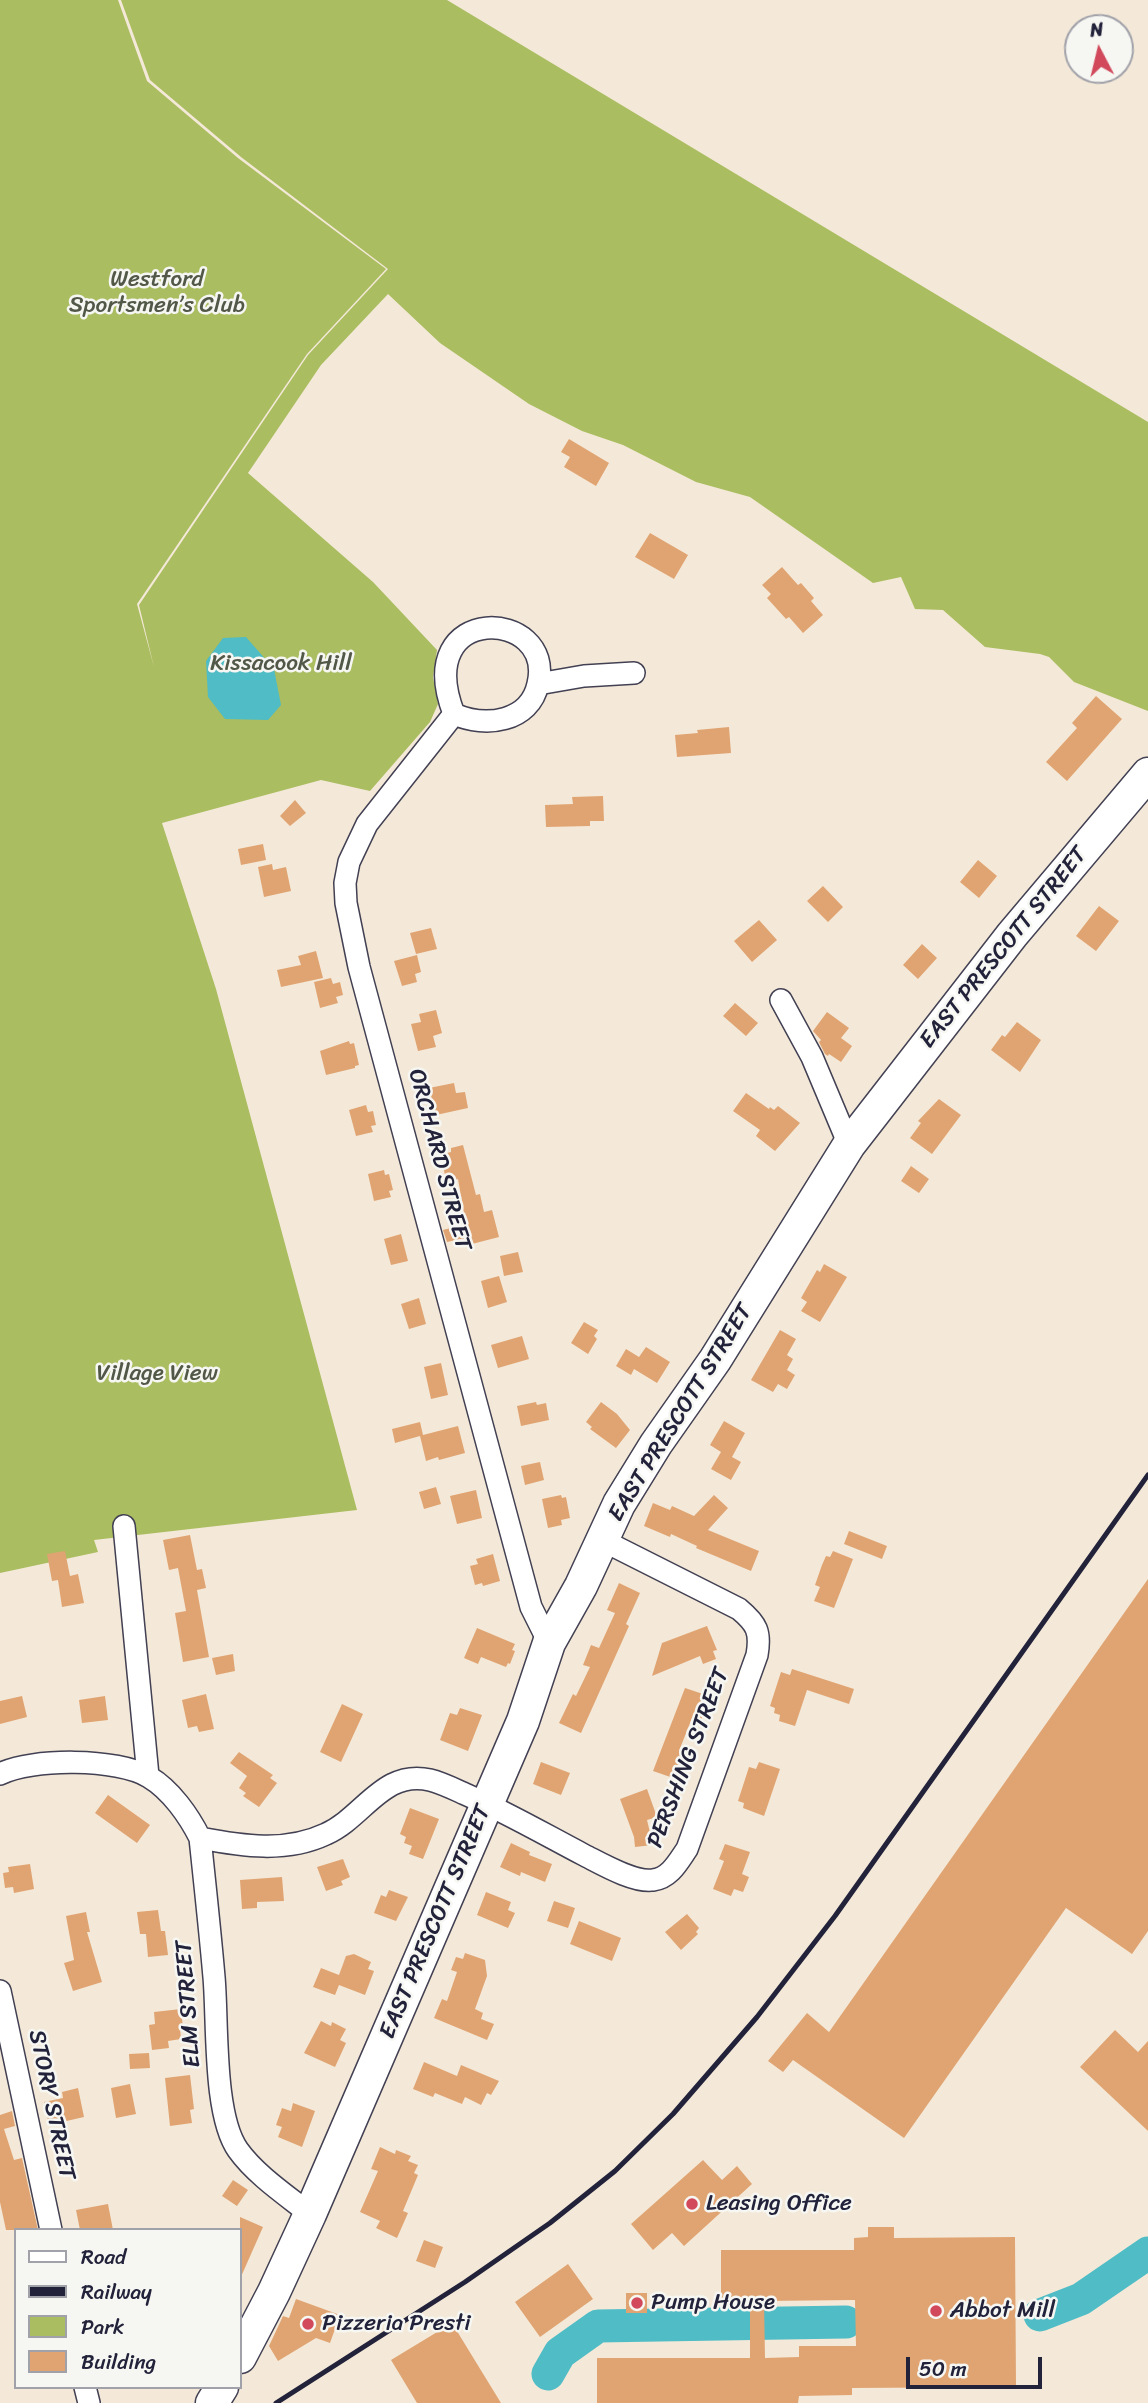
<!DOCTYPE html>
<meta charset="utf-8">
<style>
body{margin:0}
#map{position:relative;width:1148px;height:2403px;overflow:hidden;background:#f4e9d8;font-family:Sriracha,sans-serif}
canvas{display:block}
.legend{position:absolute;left:14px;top:2228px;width:228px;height:161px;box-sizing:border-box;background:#f6f6f2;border:2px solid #a1a1a9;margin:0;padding:9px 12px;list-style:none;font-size:21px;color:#22223b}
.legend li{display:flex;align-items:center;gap:14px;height:35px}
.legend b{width:35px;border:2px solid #a1a1a9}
.north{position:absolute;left:1064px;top:14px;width:70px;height:70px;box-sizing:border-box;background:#f6f6f2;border:2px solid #a1a1a9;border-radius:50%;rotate:353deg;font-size:19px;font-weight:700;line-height:28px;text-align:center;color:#22223b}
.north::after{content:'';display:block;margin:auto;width:24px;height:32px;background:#d1495b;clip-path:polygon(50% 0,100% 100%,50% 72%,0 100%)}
.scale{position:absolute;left:906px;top:2357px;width:136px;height:32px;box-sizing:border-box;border:4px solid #22223b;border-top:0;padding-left:9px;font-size:21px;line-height:24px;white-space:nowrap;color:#22223b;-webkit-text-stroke:5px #f6f6f2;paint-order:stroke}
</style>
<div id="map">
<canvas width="1148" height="2403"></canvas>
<ul class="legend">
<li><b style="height:9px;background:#fff"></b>Road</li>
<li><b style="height:9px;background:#22223b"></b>Railway</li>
<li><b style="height:19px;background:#aabd60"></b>Park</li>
<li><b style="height:19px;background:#e0a472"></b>Building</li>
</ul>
<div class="north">N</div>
<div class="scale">50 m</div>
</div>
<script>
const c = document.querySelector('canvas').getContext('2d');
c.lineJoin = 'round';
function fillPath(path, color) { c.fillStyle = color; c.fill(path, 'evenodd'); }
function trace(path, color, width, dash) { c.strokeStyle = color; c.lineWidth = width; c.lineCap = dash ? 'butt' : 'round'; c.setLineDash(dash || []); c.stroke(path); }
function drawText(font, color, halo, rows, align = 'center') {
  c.font = font + ' Sriracha,sans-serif'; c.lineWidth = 5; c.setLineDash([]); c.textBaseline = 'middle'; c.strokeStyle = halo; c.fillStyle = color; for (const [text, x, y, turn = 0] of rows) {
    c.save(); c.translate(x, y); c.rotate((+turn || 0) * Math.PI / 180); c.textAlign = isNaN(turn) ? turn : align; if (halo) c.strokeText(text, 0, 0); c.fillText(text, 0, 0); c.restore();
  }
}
const green = new Path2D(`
 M0 0H118L147 81 238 158 386 269 307 354 137 604 154 667 139 605 308 355 388 269 241 157 150 80 121 0H447L1148 422V711L1074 682 1049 657 1040 654 985 647 943 610 915 609 901 577 873 583 750 497 696 482 623 445 582 431 529 404 440 343 388 294 321 365 248 473 373 582 437 650 433 677 438 704 430 722 370 791 321 780 162 823 216 989 357 1510 94 1540 98 1552 0 1573Z`);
const water = new Path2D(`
 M246 637 274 669 281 705 268 720 225 719 208 697 206 661 223 638Z`);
const river = new Path2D(`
 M1040 2315 1081 2299 1148 2253
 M548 2374 560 2353 598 2326 846 2322`);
const building = new Path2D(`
 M569 439 609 463 596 486 564 467 570 457 561 452Z
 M650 533 688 555 674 579 635 557Z
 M782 567 798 585 801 583 814 598 811 601 823 615 803 633 789 617 786 619 767 598 771 594 762 585Z
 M1096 696 1122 719 1067 781 1046 762 1077 728 1072 723Z
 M729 727 731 753 677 757 675 735 698 733 697 730Z
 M603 796 604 821H590V826L546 827 545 805 573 804 572 797Z
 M295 800 306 813 290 826 280 816Z
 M263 844 266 860 241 865 238 849Z
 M978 860 997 876 979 898 960 882Z
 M272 864 273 870 286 867 291 891 264 897 258 867Z
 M823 886 843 907 828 922 807 901Z
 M1099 906 1119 921 1096 951 1076 936Z
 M759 920 777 940 752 962 734 941Z
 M431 928 437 949 416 954 410 933Z
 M922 944 937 958 918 979 903 965Z
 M316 951 323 978 281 987 277 970 301 965 298 956Z
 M417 955 421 972 415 974 417 982 402 986 394 961Z
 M331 978 333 984 340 982 343 995 336 997 338 1003 320 1008 314 982Z
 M735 1003 758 1023 746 1036 723 1016Z
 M436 1010 442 1033 433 1036 436 1047 418 1051 411 1024 421 1022 419 1014Z
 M827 1012 849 1028 841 1038 852 1046 841 1062 829 1054 828 1056 825 1054 819 1042 821 1040 813 1031Z
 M1017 1022 1041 1040 1020 1072 991 1050 1002 1035 1005 1037Z
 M349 1041 350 1044 354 1043 359 1065 355 1066V1068L326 1075 320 1051Z
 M454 1083 456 1093 465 1092 468 1108 436 1115 429 1088Z
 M746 1093 769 1109 770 1107 774 1110 778 1106 800 1123 775 1151 756 1136 760 1130 733 1111Z
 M939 1099 961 1115 932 1154 910 1138 921 1123 918 1121Z
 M366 1105 368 1112 373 1111 376 1125 371 1126 373 1132 356 1136 349 1110Z
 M463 1145 476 1195 480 1194 484 1212 492 1210 499 1237 472 1244 470 1237 447 1242 443 1230 466 1224 458 1179 455 1180 452 1173 445 1175 442 1161 449 1159 447 1153 451 1152V1148Z
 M911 1166 929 1179 919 1193 901 1181Z
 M384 1170 385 1175 389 1174 393 1190 389 1191 391 1197 374 1201 368 1174Z
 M401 1234 408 1261 391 1265 384 1239Z
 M518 1252 523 1272 504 1276 500 1256Z
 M824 1264 847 1277 820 1322 801 1311 807 1302 801 1298 817 1270 820 1272Z
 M499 1276 507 1302 488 1308 481 1281Z
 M419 1298 426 1324 409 1329 401 1304Z
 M584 1322 598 1330 594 1336 597 1339 588 1354 571 1343Z
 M780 1330 796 1339 787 1355 793 1359 787 1370 795 1375 787 1389 778 1384 773 1392 751 1380Z
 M522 1336 529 1359 498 1368 491 1345Z
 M646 1347 670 1362 657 1383 634 1369 631 1375 616 1366 626 1349 639 1357Z
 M441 1363 448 1395 431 1399 424 1367Z
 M536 1402 537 1405 546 1403 549 1420 521 1426 517 1406Z
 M601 1402 617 1414 630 1430 616 1448 590 1429 592 1427 586 1422Z
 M724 1421 745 1433 732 1457 741 1462 731 1480 711 1469 721 1452 710 1445Z
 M420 1422 423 1435 458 1426 465 1453 439 1460 438 1457 426 1461 420 1436 395 1443 392 1429Z
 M540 1462 544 1480 525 1485 521 1466Z
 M436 1487 441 1504 424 1509 419 1492Z
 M476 1490 482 1518 457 1524 450 1496Z
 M561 1495 562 1498 566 1497 570 1518 561 1520 562 1525 548 1528 542 1499Z
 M714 1495 728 1508 708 1530 759 1551 751 1571 696 1548 697 1546 671 1534 670 1537 644 1526 653 1503 670 1510 672 1506 694 1516Z
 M849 1531 887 1546 882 1559 844 1544Z
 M190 1535 197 1570 202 1569 206 1588 197 1590 209 1657 183 1662 175 1613 186 1611 178 1568 169 1570 163 1540Z
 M65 1551 70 1576 78 1574 84 1603 62 1607 58 1580 52 1581 47 1554Z
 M833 1551 853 1559 834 1608 814 1601 820 1587 815 1585 822 1565 826 1556 830 1557Z
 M493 1554 500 1581 483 1586 482 1583 475 1585 470 1566 478 1564 476 1559Z
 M1148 1579V1931L1132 1954 1066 1908 904 2138 793 2060 783 2072 768 2061 807 2013 829 2032Z
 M619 1583 640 1593 626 1624 629 1626 581 1733 559 1723 573 1694 576 1696 590 1667 583 1665 591 1645 599 1648 615 1613 607 1610Z
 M707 1626 717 1650 713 1651 716 1659 703 1664 700 1656 652 1676 662 1643Z
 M477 1628 515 1644 512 1650 515 1651 510 1664 508 1663 506 1667 481 1657 478 1664 464 1658Z
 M233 1654 235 1671 216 1675 212 1658Z
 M792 1669 854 1689 849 1704 807 1690 795 1726 779 1721 780 1715 774 1713 775 1708 770 1706 781 1672 790 1675Z
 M685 1688 709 1696 701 1721 692 1718 679 1751 688 1754 679 1780 653 1771Z
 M206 1694 214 1729 199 1732 197 1726 188 1728 182 1700Z
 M22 1696 27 1717 0 1724V1701Z
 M105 1696 108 1720 82 1723 79 1700Z
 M342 1704 363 1714 341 1762 320 1752Z
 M460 1708 482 1715 468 1751 440 1740 450 1713 457 1715Z
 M239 1752 273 1775 270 1778 277 1783 259 1807 243 1796 246 1793 239 1788 247 1776 230 1763Z
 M541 1762 570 1773 561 1795 533 1784Z
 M759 1762 780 1769 764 1816 743 1808 744 1803 738 1801 749 1767 756 1769Z
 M647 1789 657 1817 647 1820 653 1845 635 1847 634 1837 620 1799Z
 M108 1795 150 1825 137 1843 95 1813Z
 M410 1808 439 1819 423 1859 409 1854 412 1846 404 1843 406 1837 400 1834Z
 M511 1843 530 1852 529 1855 552 1864 545 1882 521 1872 520 1876 500 1867Z
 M725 1844 750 1852 742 1874 749 1877 743 1892 734 1889 731 1896 713 1889 724 1861 719 1859Z
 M343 1859 350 1877 341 1881 343 1885 326 1891 317 1867Z
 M30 1864 34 1889 14 1893 13 1887 5 1888 3 1873 9 1872 8 1867Z
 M282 1877 284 1901 257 1902V1908L242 1909 240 1880Z
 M389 1890 408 1897 396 1921 374 1913 381 1895 386 1897Z
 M486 1892 511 1902 508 1910 515 1913 508 1928 477 1915Z
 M554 1901 575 1908 568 1928 547 1921Z
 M158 1910 161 1931H165L168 1955 148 1957 146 1934H140L137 1912Z
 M86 1912 90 1932H87L102 1982 73 1991 64 1963 74 1960 66 1916Z
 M687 1914 699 1928 696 1932 698 1934 681 1950 665 1932Z
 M579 1921 621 1938 612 1961 570 1944Z
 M465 1953 485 1960 487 1976 475 2009 483 2013 481 2019 494 2024 487 2040 434 2018 442 1999 447 2001 457 1972 451 1970 456 1957 463 1959Z
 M354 1954 371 1962 368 1969 374 1971 365 1995 339 1985 335 1995 313 1987 321 1968 339 1975 346 1956Z
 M181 2009 183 2028H180L181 2039 168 2041 169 2048 152 2050 149 2025 155 2024 154 2012Z
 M321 2021 331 2026 332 2022 346 2029 340 2040 346 2043 335 2067 304 2053Z
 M1115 2030 1138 2052 1148 2041V2131L1080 2067Z
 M149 2053 150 2068 130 2069 129 2054Z
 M424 2062 457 2076 461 2065 499 2081 491 2095 487 2093 481 2105 465 2097 462 2104 435 2093 433 2097 413 2089Z
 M190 2075 194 2109 190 2110 192 2123 170 2126 165 2078Z
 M130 2084 136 2114 116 2118 111 2088Z
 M78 2088 84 2117 49 2125 44 2102 63 2098 62 2092Z
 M293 2103 315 2111 302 2147 278 2137 282 2127 276 2125 282 2108 291 2111Z
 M12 2111 15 2126 4 2129 14 2160 22 2158 38 2230H6L0 2202V2115Z
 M380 2147 395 2154 396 2150 411 2156 408 2161 418 2165 414 2173 418 2175 403 2211 408 2213 397 2238 376 2228 380 2221 360 2212 378 2171 371 2169Z
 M703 2160 722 2180 737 2166 752 2184 684 2246 672 2233 653 2250 631 2224Z
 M233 2180 248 2190 237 2206 222 2196Z
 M108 2204 113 2230H80L76 2210Z
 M240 2217 263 2227 240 2279Z
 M868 2227H894V2238L1015 2237 1016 2387 852 2388V2395L799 2396 798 2403H597V2358H750V2300H721V2250H854V2238L868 2237ZM855 2300 856 2346H799V2357L765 2358 764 2301Z
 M424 2240 443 2247 435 2268 416 2261Z
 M568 2264 593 2299 540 2337 515 2302Z
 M626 2293H647V2313H626Z
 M296 2299 340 2315 330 2343 316 2338 278 2361 269 2346 283 2316 289 2318Z
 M452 2323 501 2403H417L391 2360Z`);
const street = new Path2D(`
 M454 714C486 728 530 722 538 684
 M781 1000 812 1057 849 1145
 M124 1526 148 1776
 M549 1643 531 1607 359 967 346 903 345 883 349 862 367 824 454 714C410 601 556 608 538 684L584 676 634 673
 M0 1774C31 1758 118 1758 149 1777 171 1790 189 1816 200 1838 205 1885 210 1931 214 1977 218 2022 213 2115 238 2150 256 2175 286 2195 310 2214
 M200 1838C242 1846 286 1853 326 1834 364 1817 383 1769 430 1780 442 1783 454 1789 465 1794 506 1812 544 1834 584 1855 600 1863 634 1883 653 1880 670 1878 678 1862 687 1849L757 1655C761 1632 757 1624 739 1609L602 1540
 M0 1991 51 2230
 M85 2387 89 2403`);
const secondary = new Path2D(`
 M240 2357 274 2292 310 2214 523 1721 549 1643 581 1586 619 1504 656 1444 715 1360 849 1145 1012 935 1148 774
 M212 2403 222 2387`);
const rail = new Path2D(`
 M276 2403 465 2282 550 2223 615 2171 673 2114 757 2017 835 1916 1148 1475`);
const markers = [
 [692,2204,7,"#d1495b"],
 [637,2303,7,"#d1495b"],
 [936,2311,7,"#d1495b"],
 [308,2324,7,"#d1495b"]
];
const parkNames = [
 ["Westford",157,280],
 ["Sportsmen’s Club",157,306],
 ["Kissacook Hill",281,664],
 ["Village View",157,1374]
];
const streetNames = [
 ["EAST PRESCOTT STREET",1004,948,-51],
 ["ORCHARD STREET",439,1160,75],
 ["EAST PRESCOTT STREET",681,1413,-58],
 ["PERSHING STREET",689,1758,-69],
 ["EAST PRESCOTT STREET",436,1922,-67],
 ["ELM STREET",189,2004,-94],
 ["STORY STREET",51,2105,78]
];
const poiNames = [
 ["Leasing Office",706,2204],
 ["Pump House",651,2303],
 ["Abbot Mill",950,2311],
 ["Pizzeria Presti",322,2324]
];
fillPath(green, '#aabd60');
fillPath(water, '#4fbcc6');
trace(river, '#4fbcc6', 33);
fillPath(building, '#e0a472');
trace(street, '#424053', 24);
trace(secondary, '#424053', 35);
trace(street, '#fff', 21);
trace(secondary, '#fff', 32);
trace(rail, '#22223b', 5);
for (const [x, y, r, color] of markers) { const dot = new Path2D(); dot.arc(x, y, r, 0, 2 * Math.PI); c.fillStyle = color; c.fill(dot); trace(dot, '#f6f6f2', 2.5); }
drawText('23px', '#525848', '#f6f6f2', parkNames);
drawText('23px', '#22223b', '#f6f6f2', streetNames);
drawText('23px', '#22223b', '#f6f6f2', poiNames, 'left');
</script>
